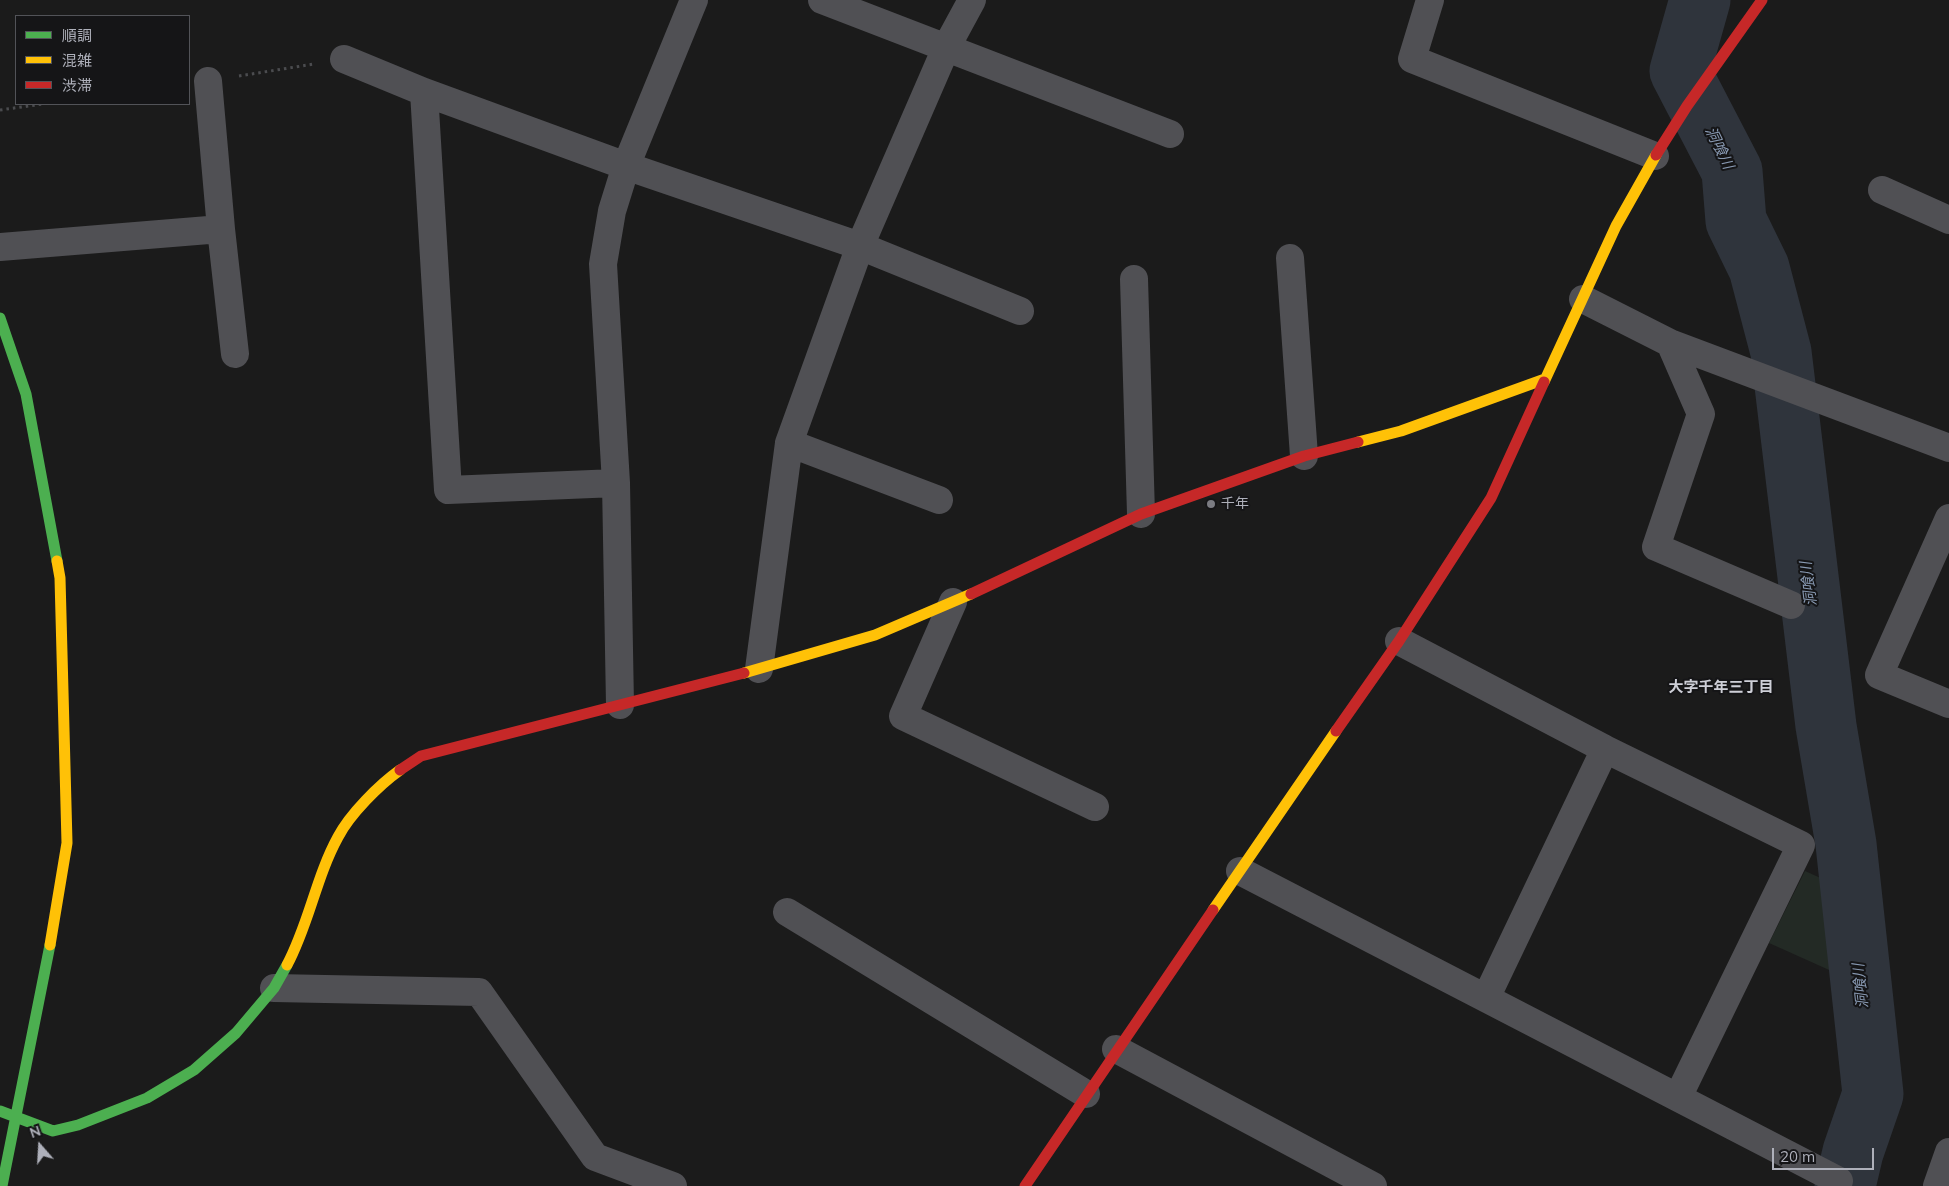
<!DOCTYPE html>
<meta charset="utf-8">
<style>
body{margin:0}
#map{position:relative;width:1949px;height:1186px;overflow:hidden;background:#1b1b1b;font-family:Mulish,"Noto Sans JP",sans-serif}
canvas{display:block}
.legend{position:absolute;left:15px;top:15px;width:175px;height:90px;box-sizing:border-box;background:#151517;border:1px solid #525358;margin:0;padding:6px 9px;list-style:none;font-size:15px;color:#aeb0ba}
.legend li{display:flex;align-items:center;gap:10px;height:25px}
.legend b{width:25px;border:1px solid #525358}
.north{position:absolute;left:15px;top:1121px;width:50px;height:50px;-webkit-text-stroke:4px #151517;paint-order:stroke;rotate:341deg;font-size:14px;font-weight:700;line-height:20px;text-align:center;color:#aeb0ba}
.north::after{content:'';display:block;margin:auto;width:18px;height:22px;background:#aeb0ba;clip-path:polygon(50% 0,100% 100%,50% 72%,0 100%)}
.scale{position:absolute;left:1772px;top:1148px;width:102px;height:22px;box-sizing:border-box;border:2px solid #aeb0ba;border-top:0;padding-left:6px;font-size:15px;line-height:18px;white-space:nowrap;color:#aeb0ba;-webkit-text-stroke:4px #151517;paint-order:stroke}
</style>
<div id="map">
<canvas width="1949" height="1186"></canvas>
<ul class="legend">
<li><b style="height:6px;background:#4caf50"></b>順調</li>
<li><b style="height:6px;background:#ffc107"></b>混雑</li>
<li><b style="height:6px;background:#c62828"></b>渋滞</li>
</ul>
<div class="north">N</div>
<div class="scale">20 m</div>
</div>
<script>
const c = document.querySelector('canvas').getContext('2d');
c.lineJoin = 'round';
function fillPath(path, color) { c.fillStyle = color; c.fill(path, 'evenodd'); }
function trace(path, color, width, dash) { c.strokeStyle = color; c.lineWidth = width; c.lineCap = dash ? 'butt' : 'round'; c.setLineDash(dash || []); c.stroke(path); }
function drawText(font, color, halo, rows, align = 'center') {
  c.font = font + ' Mulish,"Noto Sans JP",sans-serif'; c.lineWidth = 4; c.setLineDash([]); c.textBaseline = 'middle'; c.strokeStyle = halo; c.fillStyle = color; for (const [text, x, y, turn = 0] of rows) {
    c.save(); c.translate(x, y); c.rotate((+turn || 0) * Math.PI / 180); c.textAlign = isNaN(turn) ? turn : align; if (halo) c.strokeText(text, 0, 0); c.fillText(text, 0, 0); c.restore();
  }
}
const green = new Path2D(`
 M1805 871 1843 888 1847 978 1769 943Z`);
const river = new Path2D(`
 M1700 0 1680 71 1732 171 1736 221 1759 268 1781 352 1826 726 1846 844 1873 1094 1853 1152 1845 1186`);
const path = new Path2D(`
 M239 76 314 64
 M0 110 43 104`);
const street = new Path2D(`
 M822 0 1170 134
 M1430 0 1412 59 1655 156
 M344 59 424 92 626 166 860 246 1020 311
 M424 92 448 490 616 483
 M1882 190 1949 220
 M221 229 235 354
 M0 247 221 229 208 81
 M1290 258 1304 456
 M1134 279 1141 514
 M1583 299 1670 343 1701 414 1656 547 1791 605
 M1670 343 1949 448
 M789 443 939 500
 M1949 518 1879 675 1949 704
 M953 602 903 716 1095 807
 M1399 641 1605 749 1801 845 1678 1097
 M759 669 789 443 860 246 946 48 972 0
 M620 705 616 483 603 264 612 211 626 166 694 0
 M1240 871 1839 1181
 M787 912 1086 1094
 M274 988 479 992 595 1157 673 1186
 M1486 998 1605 749
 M1116 1049 1373 1186
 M1937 1186 1949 1152`);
const fast = new Path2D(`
 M0 318 26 394 57 561
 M0 1111 53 1131 78 1125 147 1098 194 1070 236 1033 274 988 287 965
 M2 1186 50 945`);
const slow = new Path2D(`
 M1544 382 1616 226 1656 155
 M1358 442 1401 431 1545 379
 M744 673 875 635 971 594
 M1213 910 1336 731
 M50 945 67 843 60 578 57 561
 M287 965C309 924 316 877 338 837 350 814 379 785 400 770`);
const jam = new Path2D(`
 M1656 155 1687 106 1762 0
 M971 594 1141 514 1304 456 1358 442
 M1336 731 1399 641 1491 498 1544 382
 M400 770 421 756 744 673
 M1025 1186 1213 910`);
const markers = [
 [1211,504,5,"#7b7c82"]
];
const poiNames = [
 ["千年",1221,504]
];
const waterNames = [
 ["洞喰川",1719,148,64],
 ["洞喰川",1809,584,-97],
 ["洞喰川",1861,986,-96]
];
const neighbourhoodNames = [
 ["大字千年三丁目",1721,687]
];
fillPath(green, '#232a25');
trace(river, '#2f343c', 61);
trace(path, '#4b4c4f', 3, [2.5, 4]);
trace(street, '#505054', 28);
trace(fast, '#4caf50', 11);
trace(slow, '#ffc107', 11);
trace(jam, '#c62828', 11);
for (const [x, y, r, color] of markers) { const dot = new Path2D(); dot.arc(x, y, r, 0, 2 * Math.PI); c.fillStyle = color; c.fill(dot); trace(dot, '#151517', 2); }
drawText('14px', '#aeb0ba', '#151517', poiNames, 'left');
drawText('italic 15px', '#8899b2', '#151517', waterNames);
drawText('bold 15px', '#cecfd7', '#151517', neighbourhoodNames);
</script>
